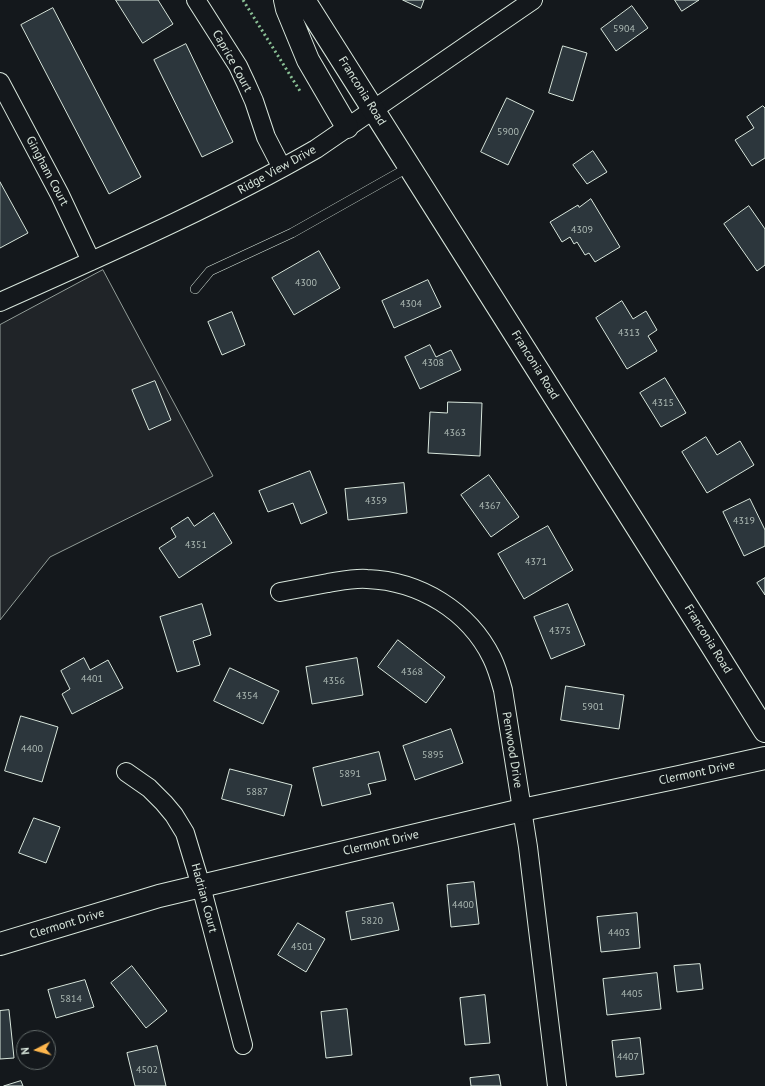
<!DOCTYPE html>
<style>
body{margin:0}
#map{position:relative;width:765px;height:1086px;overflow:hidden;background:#14181c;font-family:"PT Sans",sans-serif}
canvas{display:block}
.north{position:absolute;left:16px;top:1030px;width:40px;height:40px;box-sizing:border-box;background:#14181c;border:1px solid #626a69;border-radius:50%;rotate:264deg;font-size:11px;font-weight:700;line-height:16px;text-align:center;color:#d8e6dc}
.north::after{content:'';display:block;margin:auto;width:14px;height:18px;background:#ffb74d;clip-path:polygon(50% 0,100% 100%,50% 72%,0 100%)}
</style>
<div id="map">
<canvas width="765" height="1086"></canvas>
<div class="north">N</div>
</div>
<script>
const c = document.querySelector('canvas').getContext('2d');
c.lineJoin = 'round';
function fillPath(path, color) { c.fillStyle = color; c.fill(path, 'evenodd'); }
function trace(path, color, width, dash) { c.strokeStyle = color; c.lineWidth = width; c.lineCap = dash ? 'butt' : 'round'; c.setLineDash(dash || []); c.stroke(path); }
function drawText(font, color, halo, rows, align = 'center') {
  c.font = font + ' "PT Sans",sans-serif'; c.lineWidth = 3; c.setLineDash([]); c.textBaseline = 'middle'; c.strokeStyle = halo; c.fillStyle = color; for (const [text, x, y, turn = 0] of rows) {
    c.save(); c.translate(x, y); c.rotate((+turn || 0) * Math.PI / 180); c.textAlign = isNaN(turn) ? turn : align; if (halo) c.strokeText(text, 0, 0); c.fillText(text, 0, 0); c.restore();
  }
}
const green = new Path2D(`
 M103 270 213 476 50 557 0 620V325Z`);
const building = new Path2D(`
 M116 0H158L173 24 143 43Z
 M403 0H424L421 8Z
 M675 0H699L682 11Z
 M632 6 648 28 616 51 601 29Z
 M53 8 141 177 109 194 21 25Z
 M186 44 233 142 202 157 154 60Z
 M563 46 587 53 573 101 549 93Z
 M507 98 534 111 508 165 481 152Z
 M763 106 765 108V158L752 166 735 140 754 128 747 117Z
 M593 151 607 172 587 184 573 165Z
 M0 182 28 233 0 248Z
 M591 199 620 247 595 262 589 253 585 255 577 242 574 244 570 237 562 242 550 222 578 205 579 207Z
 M749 206 765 229V265L757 271 724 224Z
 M319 251 340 288 294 315 272 278Z
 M428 280 441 307 394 328 382 301Z
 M622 301 633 319 646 311 657 330 648 336 657 351 627 369 596 318Z
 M232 312 245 345 222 355 208 322Z
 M430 345 436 357 451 350 461 370 420 389 405 357Z
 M665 378 686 413 661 427 640 393Z
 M155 381 171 420 149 430 132 390Z
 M448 402 482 403 480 456 428 453 430 412 447 413Z
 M706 437 717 455 740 441 754 465 707 493 682 452Z
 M310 471 327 513 301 524 293 503 268 512 259 491Z
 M489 475 519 517 491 537 461 495Z
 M404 483 407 513 348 520 345 489Z
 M750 499 765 530V546L744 556 723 512Z
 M214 513 232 543 179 578 159 548 176 537 171 528 188 517 194 526Z
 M548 526 573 570 524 599 498 554Z
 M765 578V595L757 583Z
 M202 604 211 635 193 641 200 665 177 672 160 617Z
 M568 604 585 645 551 659 534 617Z
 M398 640 445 677 426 703 378 667Z
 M84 658 90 670 108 660 123 688 72 714 62 694 70 689 61 671Z
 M357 658 363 695 312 704 306 667Z
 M230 668 279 691 263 724 214 701Z
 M566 686 624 695 619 729 561 720Z
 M21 716 58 727 42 782 5 771Z
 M451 729 463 763 415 780 403 746Z
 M379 752 386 780 368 784 371 794 322 806 313 768Z
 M230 769 292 785 284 816 222 799Z
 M34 818 60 827 46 863 19 853Z
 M474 882 479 924 451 927 447 885Z
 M393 903 399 930 351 940 346 912Z
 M637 913 640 948 601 952 597 917Z
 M298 923 325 939 306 972 278 955Z
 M700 964 703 989 677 992 674 966Z
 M132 966 167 1011 146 1028 111 983Z
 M657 973 661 1009 607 1015 603 979Z
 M85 980 94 1007 56 1018 48 990Z
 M485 995 490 1043 465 1045 460 998Z
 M347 1009 352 1055 326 1058 321 1012Z
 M9 1010 14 1058 0 1059V1011Z
 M640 1038 644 1074 616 1077 612 1041Z
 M157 1046 166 1086H135L127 1053Z
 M499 1075 501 1086H471L470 1078Z
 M21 1081 23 1086H4Z`);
const service = new Path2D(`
 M195 289 210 271 292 233 409 167`);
const minor = new Path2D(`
 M196 0 238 66 246 83 254 101 266 137 282 168
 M0 82 60 195 91 261
 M0 302C107 254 215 207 316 149L533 0
 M280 592C296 589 312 586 328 583 341 581 354 578 367 579 420 581 469 611 492 658 497 668 500 679 503 690L528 847 557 1086
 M126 772 149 788 164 803 174 815 185 833 201 886 243 1045`);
const tertiary = new Path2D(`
 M0 944 159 896 201 886 522 810 679 777 765 758`);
const secondary = new Path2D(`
 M285 0 287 9 308 60 347 127
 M304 0 707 638 765 731`);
const hedge = new Path2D(`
 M243 0 300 91`);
const numberNames = [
 ["5904",624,29],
 ["5900",508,132],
 ["4309",582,230],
 ["4300",306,283],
 ["4304",411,304],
 ["4313",629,333],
 ["4308",433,363],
 ["4315",663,403],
 ["4363",455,433],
 ["4359",376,501],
 ["4367",490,506],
 ["4319",744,521],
 ["4351",196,545],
 ["4371",536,562],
 ["4375",560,631],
 ["4368",412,672],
 ["4401",92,679],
 ["4356",334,681],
 ["4354",247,696],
 ["5901",593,707],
 ["4400",32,749],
 ["5895",433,755],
 ["5891",350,774],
 ["5887",257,792],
 ["4400",463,905],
 ["5820",372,921],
 ["4403",619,933],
 ["4501",302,947],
 ["4405",632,994],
 ["5814",71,999],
 ["4407",628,1057],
 ["4502",147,1070]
];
const streetNames = [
 ["Caprice Court",232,61,61],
 ["Franconia Road",362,91,58],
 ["Ridge View Drive",277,170,-29],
 ["Gingham Court",47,171,62],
 ["Franconia Road",535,365,58],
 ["Franconia Road",708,639,58],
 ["Penwood Drive",512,750,81],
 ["Clermont Drive",697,773,-12],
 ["Clermont Drive",381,843,-13],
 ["Hadrian Court",204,898,75],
 ["Clermont Drive",67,924,-17]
];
fillPath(green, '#202428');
trace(green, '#939e99', 1);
fillPath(building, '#2c363c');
trace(building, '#d8e6dc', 1);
trace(service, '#d8e6dc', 10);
trace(minor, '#d8e6dc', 20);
trace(tertiary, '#d8e6dc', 24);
trace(secondary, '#d8e6dc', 24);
trace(service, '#14181c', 9);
trace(minor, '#14181c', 18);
trace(tertiary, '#14181c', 22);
trace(secondary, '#14181c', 22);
trace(hedge, '#8ac095', 3, [2, 3]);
drawText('10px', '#adbab4', null, numberNames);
drawText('12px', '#d8e6dc', '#14181c', streetNames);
</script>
